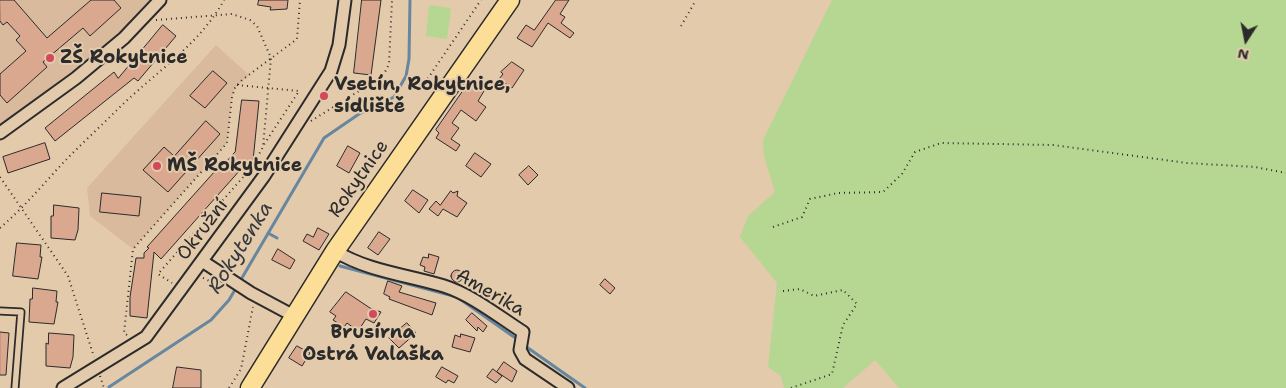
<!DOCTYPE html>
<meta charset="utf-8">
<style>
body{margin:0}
#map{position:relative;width:1286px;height:388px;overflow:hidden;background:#e3caab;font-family:"Shantell Sans",sans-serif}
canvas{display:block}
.north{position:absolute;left:1221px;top:15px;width:50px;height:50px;-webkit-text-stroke:4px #e3caab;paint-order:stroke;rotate:191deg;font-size:14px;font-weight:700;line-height:20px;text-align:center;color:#2b2b2b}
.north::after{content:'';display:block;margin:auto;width:18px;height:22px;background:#2b2b2b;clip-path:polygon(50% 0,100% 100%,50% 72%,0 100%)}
</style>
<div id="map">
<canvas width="1286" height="388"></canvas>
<div class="north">N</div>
</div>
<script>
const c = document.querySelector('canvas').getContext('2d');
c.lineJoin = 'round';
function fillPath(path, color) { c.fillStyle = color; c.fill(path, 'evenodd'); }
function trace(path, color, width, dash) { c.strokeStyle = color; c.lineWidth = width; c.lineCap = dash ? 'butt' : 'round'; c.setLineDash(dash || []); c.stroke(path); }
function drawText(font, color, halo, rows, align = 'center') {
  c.font = font + ' "Shantell Sans",sans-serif'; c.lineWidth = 4; c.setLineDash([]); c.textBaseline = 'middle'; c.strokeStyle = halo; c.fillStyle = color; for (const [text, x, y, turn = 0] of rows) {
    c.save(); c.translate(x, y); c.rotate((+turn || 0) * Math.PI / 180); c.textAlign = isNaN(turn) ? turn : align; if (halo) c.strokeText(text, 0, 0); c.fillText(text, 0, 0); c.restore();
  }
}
const built = new Path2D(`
 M0 0H161L124 38 0 133Z
 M216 45 249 75 235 88 232 97 227 143 133 249 90 216 87 188Z`);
const green = new Path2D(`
 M832 0H1286V388H899L875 360 843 388H784L781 376 768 367 777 283 740 237 748 216 775 192 764 156 763 140Z
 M429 5 451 8 447 39 426 36Z`);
const stream = new Path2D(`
 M268 233 277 238
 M340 266 457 297 514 337
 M528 348 585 388
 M109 387 211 320 229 300 324 138 359 114 394 97 406 76 409 59 410 0`);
const building = new Path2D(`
 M0 0H14L47 38 91 0H114L121 8 90 36 83 28 43 62 47 67 7 103 0 95V74L26 51 16 40 20 36 7 22 3 25 0 21Z
 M259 0H288L287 9 270 10 271 7 258 5Z
 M362 0H381L371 75 354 73Z
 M556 0H569L560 14 565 17 561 23 574 33 570 38 548 23 532 47 517 38 526 25 534 30Z
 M163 25 176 36 138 81 134 78 55 141 45 128 114 72 118 78Z
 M512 62 524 70 512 88 499 79 503 74 501 72Z
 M213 71 227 83 205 108 190 96Z
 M470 81 484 91 478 101 486 107 476 121 461 110 452 123 459 128 451 139 460 145 456 151 436 138 439 133 436 130Z
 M242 100 259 101 253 161 249 160 161 259 154 252 147 318 130 316V297L136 258H144V253L149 248 147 247 224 161 226 162 235 152Z
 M206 121 220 134 168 192 143 170 164 147 174 156Z
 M45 143 50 159 8 173 3 157Z
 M348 146 360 153 349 173 337 166Z
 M475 153 491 164 481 177 466 166Z
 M529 166 538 175 528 185 519 175Z
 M413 190 428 200 419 213 405 201Z
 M451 191 453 193 458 191 457 196 467 203 457 217 443 209 438 216 429 209 436 201 440 205Z
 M102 193 141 197 139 216 100 212Z
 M54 205 79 208 78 230 75 240 51 238V216H53Z
 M318 228 329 234 319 250 303 241 307 234 313 237Z
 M379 232 390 239 378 255 368 248Z
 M17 243 41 245 40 257H42L38 279 13 276Z
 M278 249 295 260 290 269 272 260Z
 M429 254 439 257 434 274 424 271 425 267 420 265 423 257 428 258Z
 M451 276a6 6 0 1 1 12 0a6 6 0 1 1-12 0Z
 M605 279 615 288 610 294 600 285Z
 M388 281 402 286 399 292 436 303 432 315 389 299 390 297 384 294Z
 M33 288 57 291 56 302H58L54 324 29 322 30 299H32Z
 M346 292 370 308 381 312 374 323 366 319 358 331 347 323 344 327 333 320 336 316 330 312Z
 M472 313 487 326 483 332 478 327 477 331 466 320Z
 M407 323 416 333 399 348 389 338Z
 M0 332 9 333 6 375H0Z
 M49 333 74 335 73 357 70 368 46 366V343L48 344Z
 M461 334 475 338 470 352 452 347 455 335 460 337Z
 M297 346 310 353 302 366 289 358Z
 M504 362 517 371 512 382 497 372Z
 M177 367 201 370V388H173Z
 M442 367 458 376 454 383 448 380 446 383 436 377Z
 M493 369 502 376 496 383 487 377Z`);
const path = new Path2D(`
 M156 20 232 14 250 20 257 26 271 58 263 147 252 167 158 274 172 283
 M681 26 696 0
 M237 85 299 91 263 146
 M422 87 481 0
 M311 121 383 76 389 64 392 0
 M0 177 68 276 94 357
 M773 227 802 217 810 199 838 193 883 192 902 174 915 152 941 143 1053 145 1187 163 1255 167 1286 173
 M0 228C22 209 41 187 61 165 80 145 101 126 121 106 156 72 200 44 224 0
 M203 278 214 283
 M783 291 800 289 814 296 843 290 857 304 843 325 832 374 791 388
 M127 335 124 333 133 249 227 143 232 97 235 88 242 80 297 39 300 0
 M100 376 104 388
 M229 388 241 369 253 307`);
const lane = new Path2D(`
 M0 311 21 312 15 388`);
const street = new Path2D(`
 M0 133 76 78 124 38 160 0
 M335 251C367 271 408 275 444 286 472 295 498 316 523 332L520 350 525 359 568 388
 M202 261 251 293 294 316
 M63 388 146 337 264 176 331 71 339 45 345 0`);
const primary = new Path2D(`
 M250 388 335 251 510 0`);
const markers = [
 [50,58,5,"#d1495b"],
 [324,96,5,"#d1495b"],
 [157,166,5,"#d1495b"],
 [373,314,5,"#d1495b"]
];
const poiNames = [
 ["ZŠ Rokytnice",60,58],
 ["Vsetín, Rokytnice,",334,85],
 ["sídliště",334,107],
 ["MŠ Rokytnice",167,166],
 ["Brusírna",373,333,"center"],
 ["Ostrá Valaška",373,355,"center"]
];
const streetNames = [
 ["Rokytnice",359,179,-55],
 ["Okružní",203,230,-53],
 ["Amerika",490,293,30]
];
const waterNames = [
 ["Rokytenka",241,248,-58]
];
fillPath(built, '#d9ba9d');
fillPath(green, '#b5d792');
trace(stream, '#67869f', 3);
fillPath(building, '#daa88e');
trace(building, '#2b2b2b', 1);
trace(lane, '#2b2b2b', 9);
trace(street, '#2b2b2b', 15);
trace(primary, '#2b2b2b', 21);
trace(path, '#2b2b2b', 2, [1, 4]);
trace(lane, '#e3caab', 5.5);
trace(street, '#e3caab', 11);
trace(primary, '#fdde96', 18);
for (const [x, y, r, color] of markers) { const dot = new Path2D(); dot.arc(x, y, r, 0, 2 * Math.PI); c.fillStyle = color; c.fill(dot); trace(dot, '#e3caab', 2); }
drawText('bold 19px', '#2b2b2b', '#e3caab', poiNames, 'left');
drawText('19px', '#2b2b2b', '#e3caab', streetNames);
drawText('italic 20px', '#353a3e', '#e3caab', waterNames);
</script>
